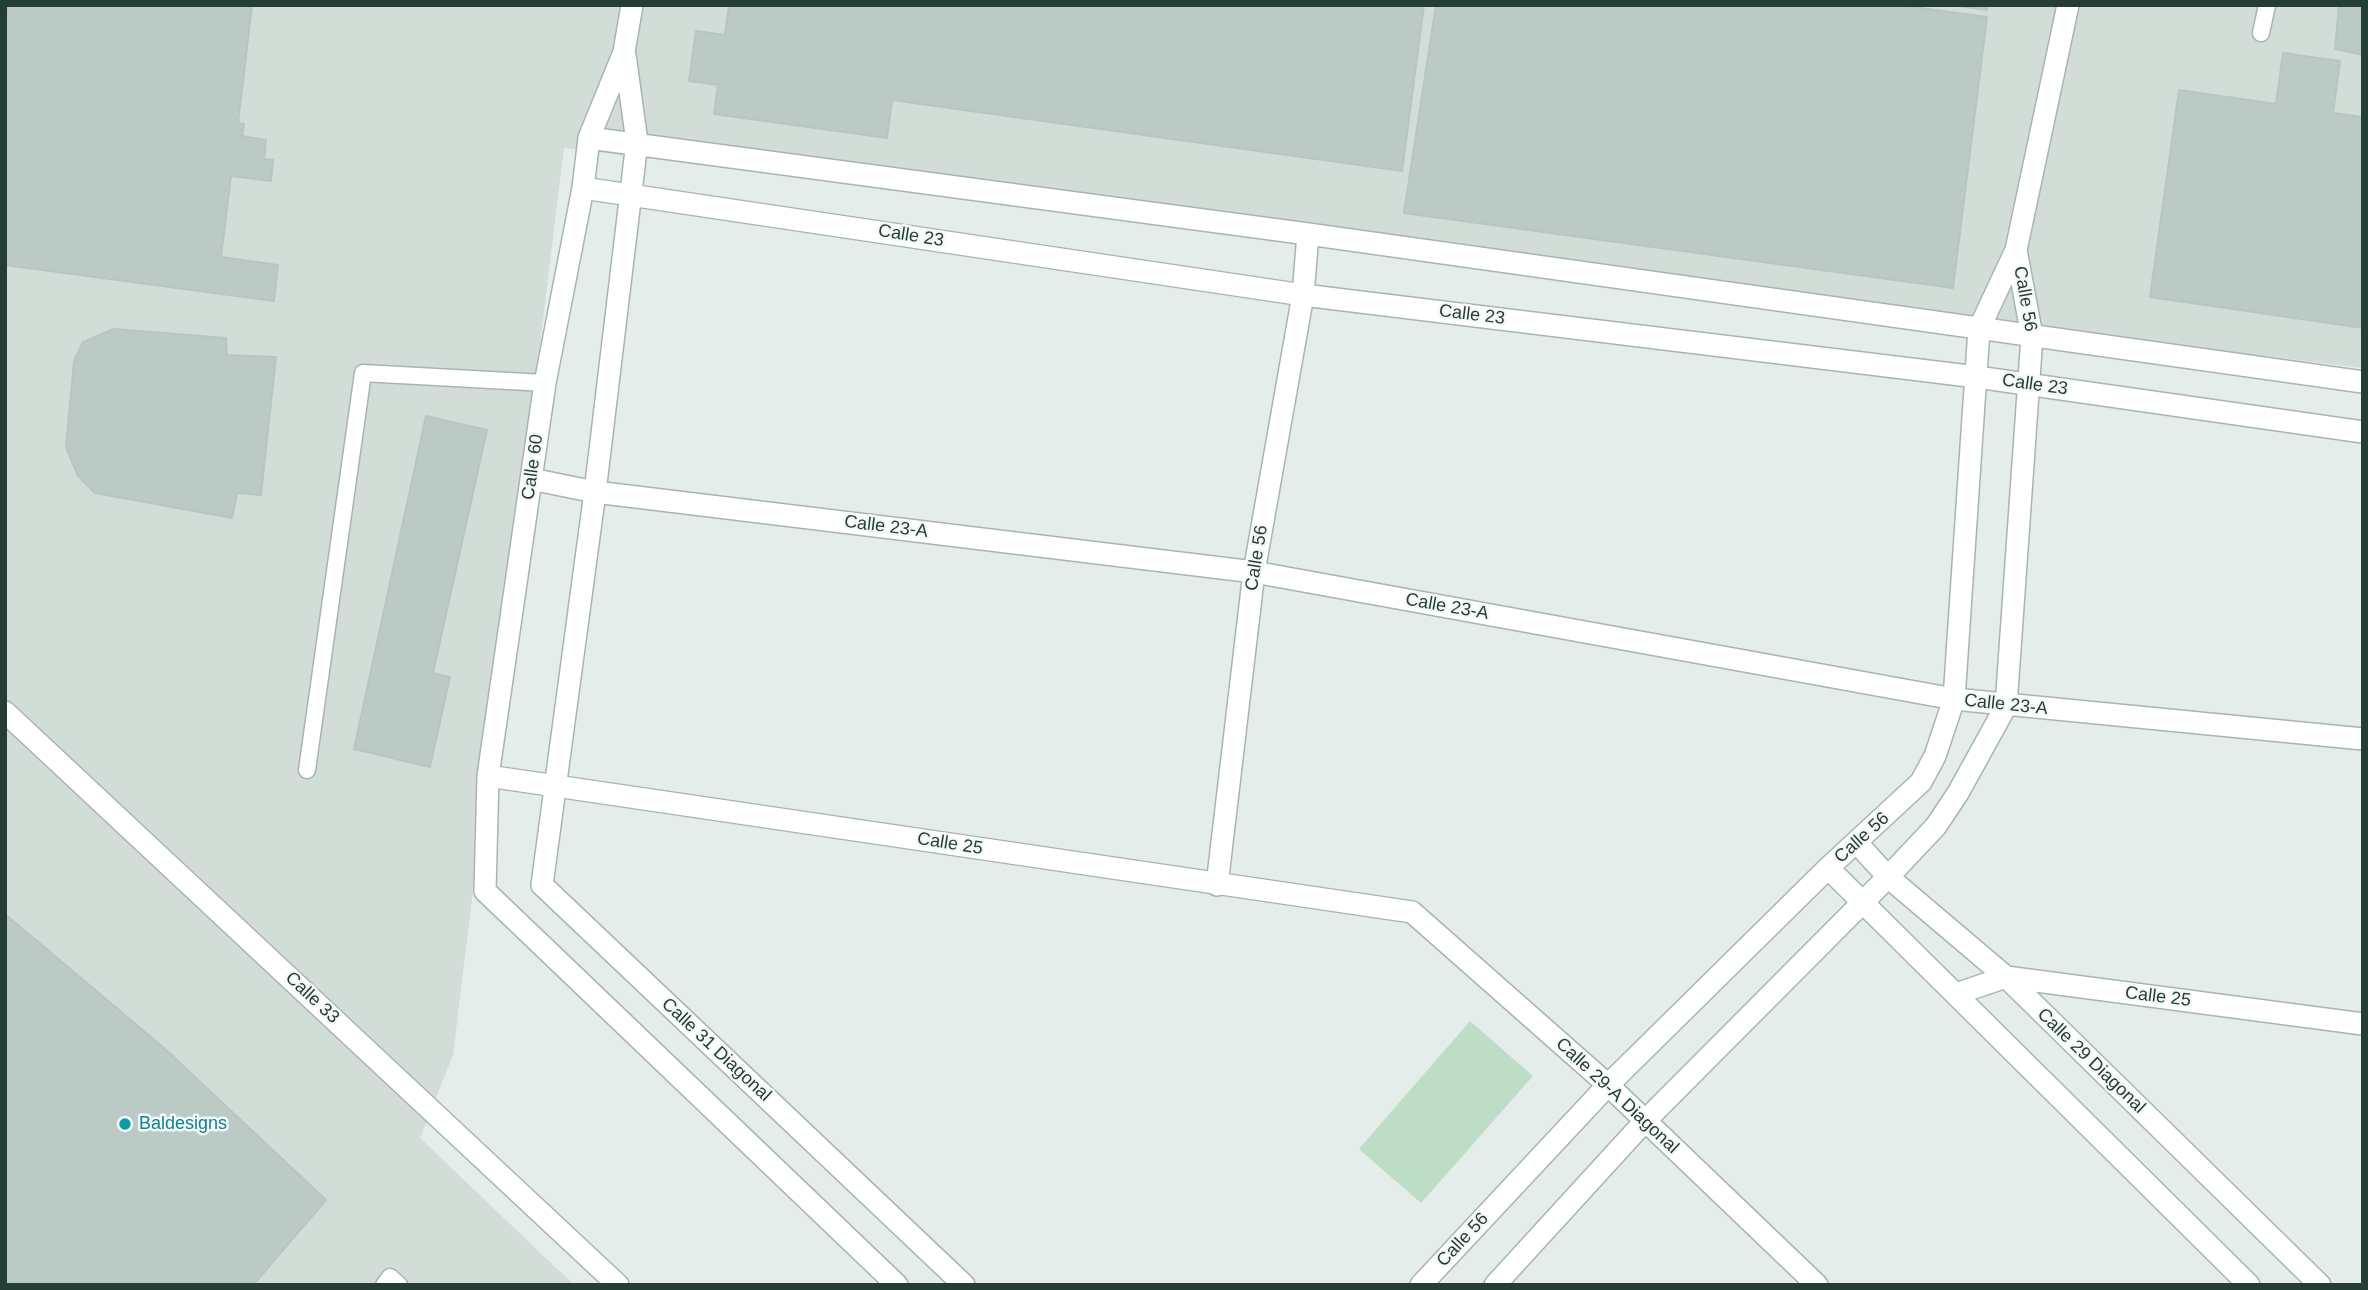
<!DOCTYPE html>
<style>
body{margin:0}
#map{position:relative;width:2368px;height:1290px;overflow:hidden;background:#e4ede9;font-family:Arial,sans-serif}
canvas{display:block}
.frame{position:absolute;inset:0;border:7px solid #243e37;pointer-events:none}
</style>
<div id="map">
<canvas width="2368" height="1290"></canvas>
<div class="frame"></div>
</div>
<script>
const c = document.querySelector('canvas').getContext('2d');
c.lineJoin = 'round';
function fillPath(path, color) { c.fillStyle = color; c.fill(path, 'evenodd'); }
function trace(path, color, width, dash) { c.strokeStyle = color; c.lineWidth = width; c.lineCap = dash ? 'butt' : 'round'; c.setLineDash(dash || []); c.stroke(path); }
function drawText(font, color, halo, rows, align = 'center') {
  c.font = font + ' Arial,sans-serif'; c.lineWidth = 5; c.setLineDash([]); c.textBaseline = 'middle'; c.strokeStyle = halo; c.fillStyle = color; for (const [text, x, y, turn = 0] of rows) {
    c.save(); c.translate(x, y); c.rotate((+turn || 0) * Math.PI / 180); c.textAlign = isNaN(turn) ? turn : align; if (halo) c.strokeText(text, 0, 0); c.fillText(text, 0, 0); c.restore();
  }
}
const built = new Path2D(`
 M5 5H2363V368L564 148 453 1055 420 1138 574 1285H5Z`);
const green = new Path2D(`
 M1470 1021 1533 1076 1421 1203 1359 1149Z`);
const building = new Path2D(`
 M8 5 252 6 238 123 244 124 242 136 266 140 264 159 273 160 271 181 231 176 221 257 278 265 274 301 5 265V27Z
 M729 5H1424L1402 171 892 100 887 138 714 114 718 85 689 81 696 31 725 35Z
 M1436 5H1899L1987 17 1953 288 1404 213Z
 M1951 5H1988L1987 10Z
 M2339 5H2363V55L2335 49Z
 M2283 53 2340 61 2333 113 2363 117V328L2150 297 2179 90 2276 104Z
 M114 329 226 338 227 355 276 357 261 495 237 493 232 518 95 493 78 476 66 447 74 361 83 342Z
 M426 416 487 430 433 673 450 677 430 767 354 749Z
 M5 914 164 1048 326 1200 253 1285H5Z`);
const service = new Path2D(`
 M2261 33 2267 5
 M307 770 363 373 545 383
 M384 1285 390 1277 399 1285`);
const minor = new Path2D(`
 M632 5 624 52 589 138 583 188 545 383 488 776 485 891 897 1285
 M625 55 637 142 595 492 542 885 964 1285
 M589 138 1308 234 2363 382
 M583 188 1303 295 1977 377 2363 432
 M531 479 595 492 1254 572 1954 699 2363 739
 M5 712 618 1285
 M488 776 1412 912 1608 1085 1817 1285
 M1857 843 1888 877 2006 977 2320 1285
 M1828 868 2249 1285
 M1217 885 1254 572 1303 295 1308 234
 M1956 994 2006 977 2363 1024
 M1421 1285 1608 1085 1828 868 1921 782 1935 756 1954 699 1979 329 2016 250 2068 5
 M1495 1285 1645 1121 1888 877 1936 826 1958 793 2006 706 2032 336 2016 250`);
const markers = [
 [125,1124,7,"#0f9aa8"]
];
const streetNames = [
 ["Calle 23",911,236,9],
 ["Calle 56",2025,299,80],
 ["Calle 23",1472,315,7],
 ["Calle 23",2035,385,8],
 ["Calle 60",533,467,-82],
 ["Calle 23-A",886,527,7],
 ["Calle 56",1257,558,-81],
 ["Calle 23-A",1447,607,10],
 ["Calle 23-A",2006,705,6],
 ["Calle 56",1862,838,-42],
 ["Calle 25",950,844,9],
 ["Calle 25",2158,997,7],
 ["Calle 33",312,998,43],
 ["Calle 31 Diagonal",716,1050,43],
 ["Calle 29 Diagonal",2091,1061,44],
 ["Calle 29-A Diagonal",1617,1096,43],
 ["Calle 56",1463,1240,-47]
];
const cultureNames = [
 ["Baldesigns",139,1124]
];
fillPath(built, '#d2ddd8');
fillPath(green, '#beddc7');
fillPath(building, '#bccac5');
trace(building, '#b6c6c0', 2);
trace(service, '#a7b5b0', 19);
trace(minor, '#a7b5b0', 24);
trace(service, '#fff', 16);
trace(minor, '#fff', 21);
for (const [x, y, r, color] of markers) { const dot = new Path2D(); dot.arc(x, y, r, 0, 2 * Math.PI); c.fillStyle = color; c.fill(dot); trace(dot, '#f4f9f7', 2.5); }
drawText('18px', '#243e37', '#f4f9f7', streetNames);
drawText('18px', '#0d838f', '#f4f9f7', cultureNames, 'left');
</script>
